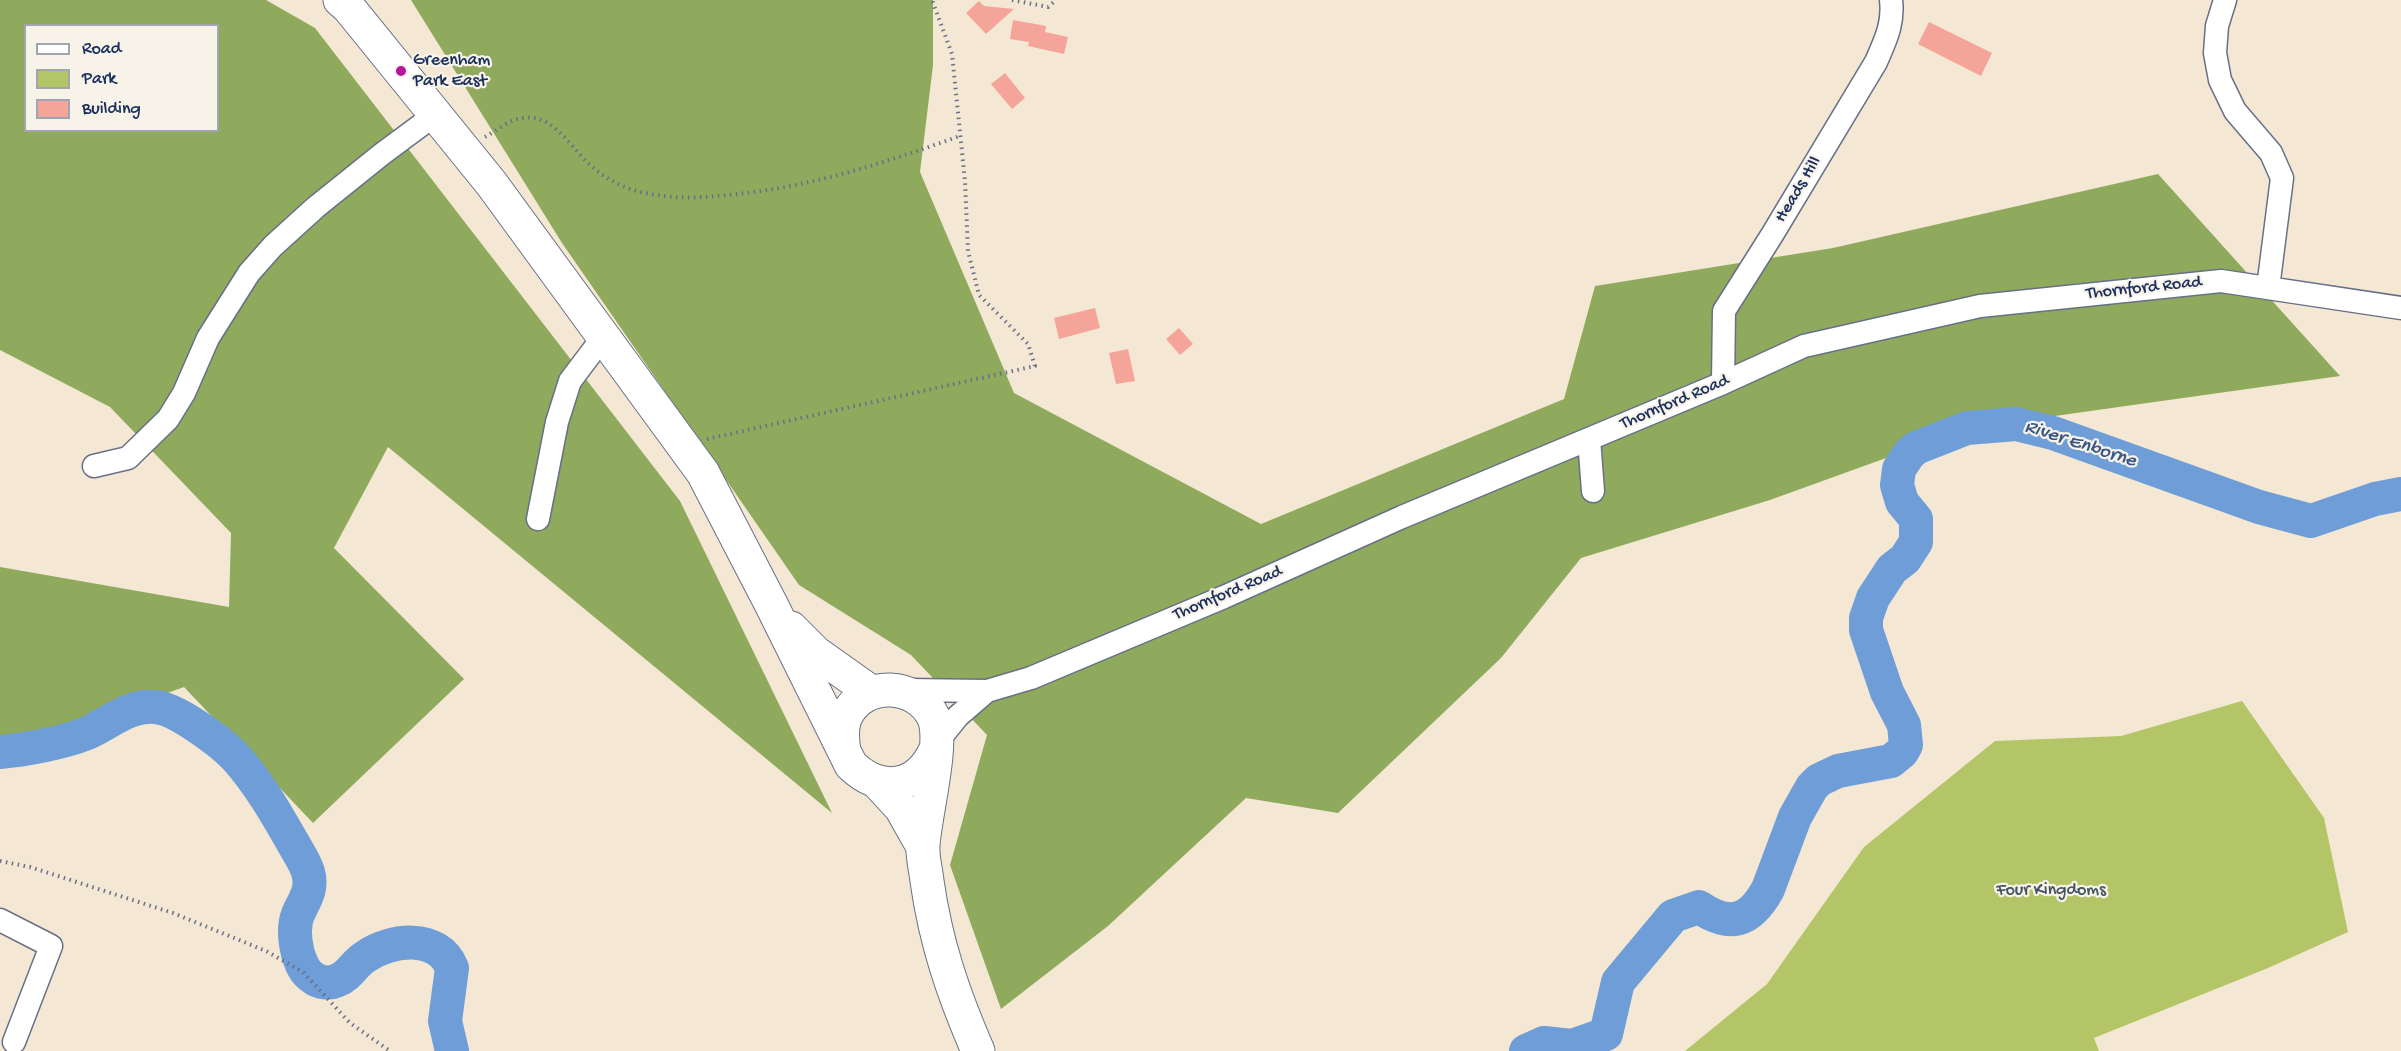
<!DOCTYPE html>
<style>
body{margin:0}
#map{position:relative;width:2401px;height:1051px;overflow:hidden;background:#f4e8d4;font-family:"Gochi Hand",sans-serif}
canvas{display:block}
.legend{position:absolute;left:24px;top:24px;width:195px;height:108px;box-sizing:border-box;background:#f7f3e8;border:2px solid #9fa5b1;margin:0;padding:8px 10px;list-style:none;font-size:18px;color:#1b2f5e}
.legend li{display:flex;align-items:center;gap:12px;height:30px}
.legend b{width:30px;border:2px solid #9fa5b1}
</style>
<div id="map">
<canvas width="2401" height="1051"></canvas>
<ul class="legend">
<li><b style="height:8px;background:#fff"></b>Road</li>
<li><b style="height:16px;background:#b4c568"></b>Park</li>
<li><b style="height:16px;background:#f4a498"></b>Building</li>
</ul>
</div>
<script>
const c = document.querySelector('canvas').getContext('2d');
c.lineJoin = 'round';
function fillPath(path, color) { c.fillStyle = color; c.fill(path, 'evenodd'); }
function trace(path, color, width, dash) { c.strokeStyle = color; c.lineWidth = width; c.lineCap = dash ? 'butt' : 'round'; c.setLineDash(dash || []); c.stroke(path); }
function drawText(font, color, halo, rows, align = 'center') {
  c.font = font + ' "Gochi Hand",sans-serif'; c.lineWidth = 4.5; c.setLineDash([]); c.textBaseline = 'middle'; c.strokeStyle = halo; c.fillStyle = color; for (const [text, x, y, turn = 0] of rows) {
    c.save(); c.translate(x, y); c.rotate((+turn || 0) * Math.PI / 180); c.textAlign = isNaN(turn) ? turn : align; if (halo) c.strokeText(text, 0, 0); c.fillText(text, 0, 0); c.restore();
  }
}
const green = new Path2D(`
 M2242 701 2324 818 2348 932 2268 968 2094 1038 2099 1051H1685L1767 984 1864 847 1995 741 2121 736Z`);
const forest = new Path2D(`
 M0 0H266L315 28 680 501 832 813 388 447 334 548 464 679 313 823 184 687 18 747 0 745V567L229 607 231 533 110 407 0 350ZM26 26H218V130H26Z
 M411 0H933V65L920 172 1014 393 1261 524 1564 399 1595 286 1833 248 2158 174 2340 376 1969 428 1770 500 1581 558 1501 658 1338 813 1246 798 1108 926 1001 1009 950 865 987 735 911 655 799 585 562 243Z`);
const river = new Path2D(`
 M0 752C24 750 62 743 85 734 109 724 127 705 155 707 176 708 224 744 238 760 260 785 277 815 293 843 298 852 305 862 308 872 313 889 305 899 298 914 293 927 295 942 298 954 301 963 304 972 312 977 319 983 330 984 338 980 349 976 355 963 365 957 390 939 438 933 452 968L445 1021 452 1051
 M1526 1051 1544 1043 1572 1046 1606 1034 1618 982 1673 916 1699 907C1730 928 1750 922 1768 889L1795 817 1812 787 1819 780 1838 771 1891 761 1902 752 1906 745 1904 725 1887 692 1866 630V618L1873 598 1892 569 1905 559 1916 542V519L1902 502 1897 485 1899 469 1909 454 1916 448 1967 428 2016 424 2053 433 2259 507 2311 521 2375 499 2401 494`);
const building = new Path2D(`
 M979 1 984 6 1014 9 986 34 966 13Z
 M1013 20 1046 26 1045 32 1068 37 1064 54 1028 46 1029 42 1010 39Z
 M1929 22 1992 53 1981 76 1918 44Z
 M1005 73 1025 98 1012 109 991 84Z
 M1095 308 1100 328 1059 339 1054 318Z
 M1179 328 1193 344 1180 355 1166 339Z
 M1128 349 1135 381 1116 384 1109 353Z`);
const path = new Path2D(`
 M1012 0 1048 7 1056 0
 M485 137C496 131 510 119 522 118 551 113 568 143 586 161 602 177 623 189 645 193 673 199 699 198 727 195 808 188 884 163 960 136
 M707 439 1035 366 1028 344 979 295 968 251 965 181 952 54 932 0
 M0 861 30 867 173 913 266 951 303 972 350 1023 390 1051`);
const minor = new Path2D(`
 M2225 0 2217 26 2215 53 2220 80 2235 111 2271 153 2282 178 2268 288
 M1723 383 1724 311 1772 235 1876 62C1885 41 1894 24 1891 0
 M1589 439 1593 491
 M94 466 128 458 168 419 184 393 208 338 249 273 273 246 316 207 382 154 436 114
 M538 519 557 422 570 381 604 336
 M906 690 987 691 1031 678 1224 597 1402 517 1723 383 1804 346 1980 306 2221 281 2401 308
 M937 742 958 716 987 691
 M0 920 51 946 14 1042`);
const highway = new Path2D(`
 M340 0 349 8 491 183 703 473 771 604 851 765C881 794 917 789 935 751
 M791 628 816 653 871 692
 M844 751C842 739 841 727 846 716 864 679 918 683 934 718 944 743 925 815 923 845 922 857 926 870 927 881 936 944 953 993 978 1051
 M878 783 901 808 923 847`);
const markers = [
 [401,71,6,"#b5179e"]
];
const poiNames = [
 ["Greenham",413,61],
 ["Park East",413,82]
];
const streetNames = [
 ["Heads Hill",1799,190,-59],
 ["Thornford Road",2144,289,-6],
 ["Thornford Road",1675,403,-23],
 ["Thornford Road",1228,594,-23]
];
const parkNames = [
 ["Four Kingdoms",2051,891]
];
const waterNames = [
 ["River Enborne",2080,445,18]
];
fillPath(green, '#b4c568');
fillPath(forest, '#8faa5c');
trace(river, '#6f9dd7', 34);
fillPath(building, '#f4a498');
trace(minor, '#677087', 25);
trace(highway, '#677087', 35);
trace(path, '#677087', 4, [1.5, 4.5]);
trace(minor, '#fff', 22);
trace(highway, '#fff', 33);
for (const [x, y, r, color] of markers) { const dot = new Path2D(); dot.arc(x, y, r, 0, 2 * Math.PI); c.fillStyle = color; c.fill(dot); trace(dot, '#f7f3e8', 2); }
drawText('18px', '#1b2f5e', '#f7f3e8', poiNames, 'left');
drawText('18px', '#1b2f5e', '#f7f3e8', streetNames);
drawText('18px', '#415460', '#f7f3e8', parkNames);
drawText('italic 20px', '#385688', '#f7f3e8', waterNames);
</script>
